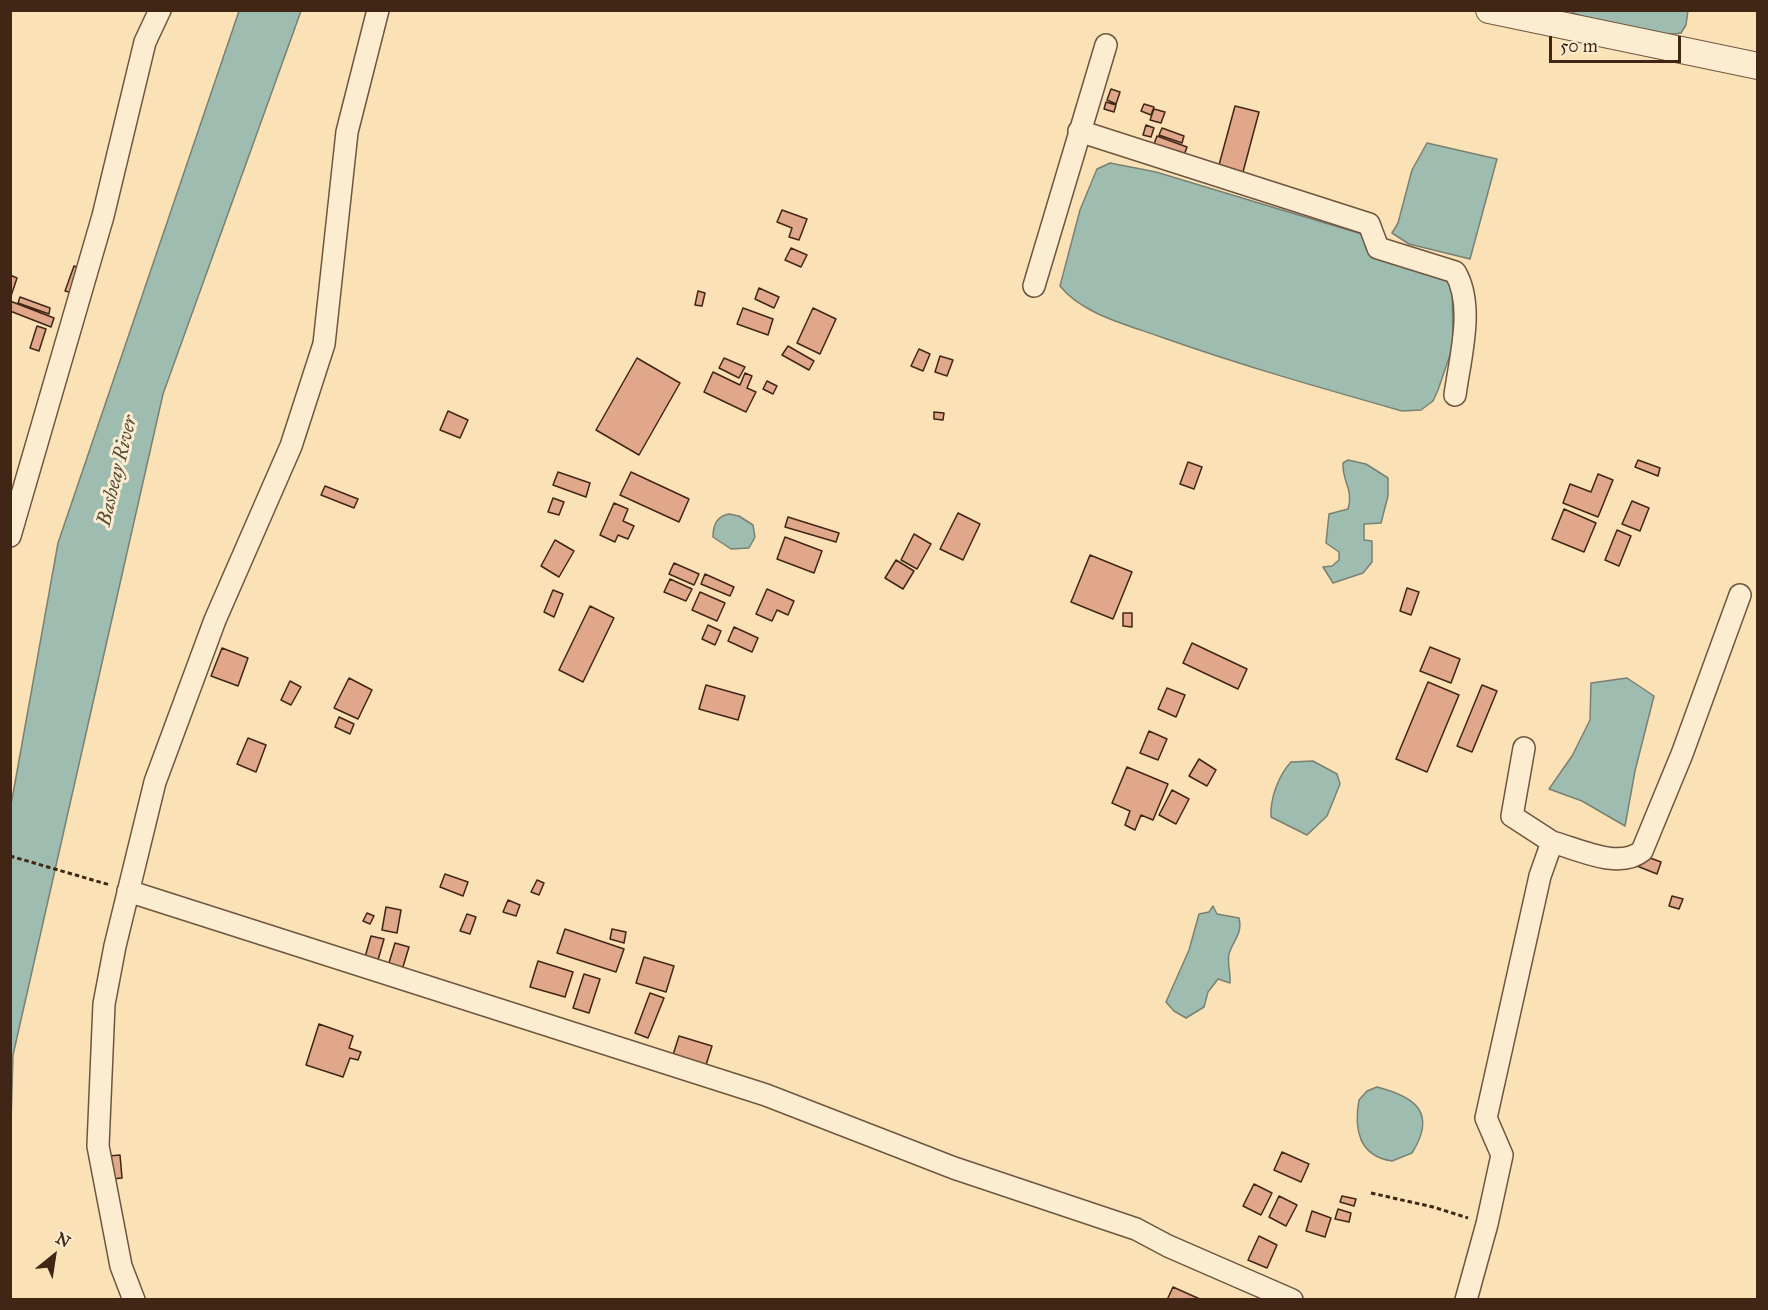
<!DOCTYPE html>
<style>
body{margin:0}
#map{position:relative;width:1768px;height:1310px;overflow:hidden;background:#fae1b6;font-family:"IM FELL Great Primer",serif}
canvas{display:block}
.frame{position:absolute;inset:0;border:12px solid #412616;pointer-events:none}
.north{position:absolute;left:24px;top:1226px;width:60px;height:60px;-webkit-text-stroke:4px #fcecd0;paint-order:stroke;rotate:30deg;font-size:16px;font-weight:700;line-height:24px;text-align:center;color:#412616}
.north::after{content:'';display:block;margin:auto;width:21px;height:27px;background:#412616;clip-path:polygon(50% 0,100% 100%,50% 72%,0 100%)}
.scale{position:absolute;left:1549px;top:36px;width:132px;height:27px;box-sizing:border-box;border:3px solid #412616;border-top:0;padding-left:8px;font-size:18px;line-height:21px;white-space:nowrap;color:#412616;-webkit-text-stroke:4px #fcecd0;paint-order:stroke}
</style>
<div id="map">
<canvas width="1768" height="1310"></canvas>
<div class="frame"></div>
<div class="north">N</div>
<div class="scale">50 m</div>
</div>
<script>
const c = document.querySelector('canvas').getContext('2d');
c.lineJoin = 'round';
function fillPath(path, color) { c.fillStyle = color; c.fill(path, 'evenodd'); }
function trace(path, color, width, dash) { c.strokeStyle = color; c.lineWidth = width; c.lineCap = dash ? 'butt' : 'round'; c.setLineDash(dash || []); c.stroke(path); }
function drawText(font, color, halo, rows, align = 'center') {
  c.font = font + ' "IM FELL Great Primer",serif'; c.lineWidth = 6; c.setLineDash([]); c.textBaseline = 'middle'; c.strokeStyle = halo; c.fillStyle = color; for (const [text, x, y, turn = 0] of rows) {
    c.save(); c.translate(x, y); c.rotate((+turn || 0) * Math.PI / 180); c.textAlign = isNaN(turn) ? turn : align; if (halo) c.strokeText(text, 0, 0); c.fillText(text, 0, 0); c.restore();
  }
}
const water = new Path2D(`
 M239 11H301L163 394 13 1055 11 1123V805L58 543Z
 M1569 11H1688L1686 25 1681 33C1659 38 1590 21 1569 11Z
 M1427 143 1497 159 1470 259 1409 244 1392 233 1398 223 1412 170Z
 M1110 163 1156 172 1365 235 1452 282 1453 346 1438 390 1433 401 1421 410 1402 411C1321 388 1240 365 1161 337 1128 325 1082 314 1060 286L1080 210 1097 169Z
 M1348 460 1366 464 1388 478V496L1381 523 1364 524V540L1372 541V562L1363 573 1333 583 1323 567 1332 566 1339 560V552L1326 543 1329 514 1348 509C1354 489 1342 482 1343 463Z
 M729 514 739 516 753 525 755 537 749 548 731 549 713 537C713 526 717 516 729 514Z
 M1627 678 1654 696 1635 771 1625 826 1582 801 1549 789 1572 756 1590 720 1591 683Z
 M1313 761 1337 774 1340 784 1327 816 1307 835 1271 817C1270 799 1278 776 1291 762Z
 M1213 906 1217 914 1239 918C1243 934 1233 940 1229 954 1227 963 1231 974 1230 983L1218 979 1208 992 1204 1007 1186 1018 1174 1011 1166 1002 1189 950 1199 914 1209 912Z
 M1377 1087C1416 1097 1437 1113 1412 1153L1392 1161C1358 1156 1354 1128 1359 1100L1367 1091Z`);
const building = new Path2D(`
 M1111 89 1120 92 1116 104 1107 100Z
 M1106 102 1116 105 1114 112 1104 109Z
 M1144 104 1154 107 1151 115 1141 111Z
 M1235 106 1259 112 1243 172 1219 165Z
 M1154 109 1165 112 1161 123 1150 120Z
 M1146 125 1154 128 1151 137 1143 135Z
 M1162 128 1184 136 1182 143 1159 135Z
 M1157 136 1187 147 1183 158 1153 147Z
 M782 210 807 219 799 240 789 237 792 228 777 222Z
 M791 248 807 255 801 267 785 260Z
 M74 266 82 269 73 293 65 291Z
 M10 275 17 278 11 296H10Z
 M759 288 779 297 774 308 755 299Z
 M698 291 705 293 702 306 695 305Z
 M20 297 50 308 49 314 18 303Z
 M10 301 54 318 51 327 10 311Z
 M743 308 773 319 768 335 737 324Z
 M813 308 836 319 820 354 797 343Z
 M37 326 46 329 39 351 30 348Z
 M788 346 814 361 809 370 782 355Z
 M919 349 930 354 923 371 911 366Z
 M940 356 953 360 947 376 935 372Z
 M637 358 680 383 639 455 596 430Z
 M724 358 745 367 739 378 719 368Z
 M713 372 740 385 745 373 752 376 747 388 756 392 746 412 704 392Z
 M767 381 777 386 773 394 763 389Z
 M448 411 468 420 460 438 440 430Z
 M934 412 944 413 943 420 934 419Z
 M1638 460 1660 468 1658 476 1635 467Z
 M1188 462 1202 467 1194 489 1180 484Z
 M558 472 590 483 586 497 553 485Z
 M631 472 689 499 679 522 620 495Z
 M1598 474 1613 480 1598 517 1563 503 1570 484 1591 492Z
 M325 486 358 499 354 508 321 495Z
 M553 498 564 502 559 515 548 512Z
 M1632 501 1649 508 1640 531 1622 524Z
 M614 503 628 509 623 521 634 526 628 539 618 535 615 542 600 535Z
 M1564 509 1596 523 1584 552 1552 539Z
 M958 513 980 524 963 560 940 549Z
 M788 517 839 533 836 542 785 527Z
 M1617 530 1631 536 1619 566 1605 560Z
 M914 534 931 544 917 569 901 560Z
 M785 537 822 551 814 573 777 559Z
 M555 540 574 551 559 577 541 566Z
 M1090 555 1132 572 1113 619 1071 602Z
 M896 560 914 571 903 589 885 578Z
 M674 563 699 574 694 585 669 574Z
 M705 574 734 587 730 596 701 584Z
 M670 579 692 589 686 601 664 592Z
 M1407 588 1419 592 1411 615 1400 611Z
 M767 589 794 601 788 615 777 610 772 621 756 614Z
 M553 590 563 594 554 617 544 612Z
 M700 592 725 603 717 621 692 610Z
 M590 606 614 618 583 682 559 670Z
 M1123 613H1132V627L1123 626Z
 M708 625 721 631 715 645 702 639Z
 M734 627 758 638 752 652 728 641Z
 M1192 643 1247 669 1238 689 1183 663Z
 M1430 647 1460 659 1451 683 1420 671Z
 M222 648 248 658 238 686 211 676Z
 M349 678 372 690 358 719 334 708Z
 M290 681 301 687 291 705 281 700Z
 M1428 682 1459 695 1427 772 1396 759Z
 M706 685 745 696 738 720 699 709Z
 M1482 685 1497 691 1472 752 1457 746Z
 M1167 688 1185 695 1176 717 1158 709Z
 M339 717 354 724 350 734 335 727Z
 M1149 731 1167 739 1158 760 1140 753Z
 M248 738 266 745 256 772 237 764Z
 M1199 759 1216 770 1207 786 1189 776Z
 M1127 767 1168 784 1153 820 1141 815 1135 830 1125 825 1130 811 1112 803Z
 M1172 790 1189 799 1176 824 1159 815Z
 M1642 855 1661 862 1657 874 1637 866Z
 M445 874 468 882 463 896 440 887Z
 M537 880 544 883 539 895 531 892Z
 M1672 896 1683 899 1679 909 1669 906Z
 M508 900 520 905 516 916 503 912Z
 M386 907 401 910 397 933 382 930Z
 M367 913 374 916 370 924 363 921Z
 M467 914 476 917 470 934 460 931Z
 M565 929 624 949 616 972 557 953Z
 M612 929 626 932 624 943 610 939Z
 M371 936 384 939 378 960 365 957Z
 M395 943 409 947 402 970 388 966Z
 M644 957 674 966 666 992 636 983Z
 M538 961 573 972 565 997 530 987Z
 M584 974 600 979 589 1013 573 1008Z
 M650 993 664 998 648 1038 635 1033Z
 M319 1024 353 1036 349 1048 361 1052 358 1060 350 1058 343 1077 306 1065Z
 M679 1036 712 1046 705 1068 672 1058Z
 M1282 1152 1309 1164 1301 1182 1274 1170Z
 M120 1155 122 1178 112 1179 109 1156Z
 M1254 1184 1272 1193 1261 1215 1243 1206Z
 M1279 1196 1297 1205 1286 1226 1269 1217Z
 M1342 1196 1356 1199 1354 1206 1340 1202Z
 M1338 1209 1351 1213 1349 1222 1335 1219Z
 M1312 1211 1331 1218 1325 1237 1306 1231Z
 M1259 1236 1277 1245 1267 1268 1248 1260Z
 M1173 1287 1202 1300H1167Z`);
const path = new Path2D(`
 M10 856 110 885
 M1371 1193 1433 1207 1468 1218`);
const minor = new Path2D(`
 M1079 131 1369 224 1378 248 1455 272C1475 305 1460 358 1455 395
 M1034 286 1106 45
 M10 536 103 216 145 42 160 10
 M1552 842C1578 849 1619 870 1642 851L1682 754 1740 595
 M128 891 766 1095 954 1168 1136 1229 1168 1246 1292 1300
 M134 1300 121 1266 98 1146 104 1004 115 946 155 782 215 620 291 446 324 344 347 132 378 10
 M1466 1300 1487 1224 1502 1155 1486 1118 1540 876 1552 842 1512 816 1524 748`);
const tertiary = new Path2D(`
 M1489 10 1758 66`);
const waterNames = [
 ["Basheay River",118,471,-76]
];
fillPath(water, '#9ebdb0');
trace(water, '#798172', 1.5);
fillPath(building, '#e0a78a');
trace(building, '#412616', 1.5);
trace(minor, '#6f553e', 24);
trace(tertiary, '#6f553e', 28);
trace(path, '#412616', 3, [4.5, 3]);
trace(minor, '#fcecd0', 21);
trace(tertiary, '#fcecd0', 26);
drawText('italic 20px', '#584c3c', '#fcecd0', waterNames);
</script>
